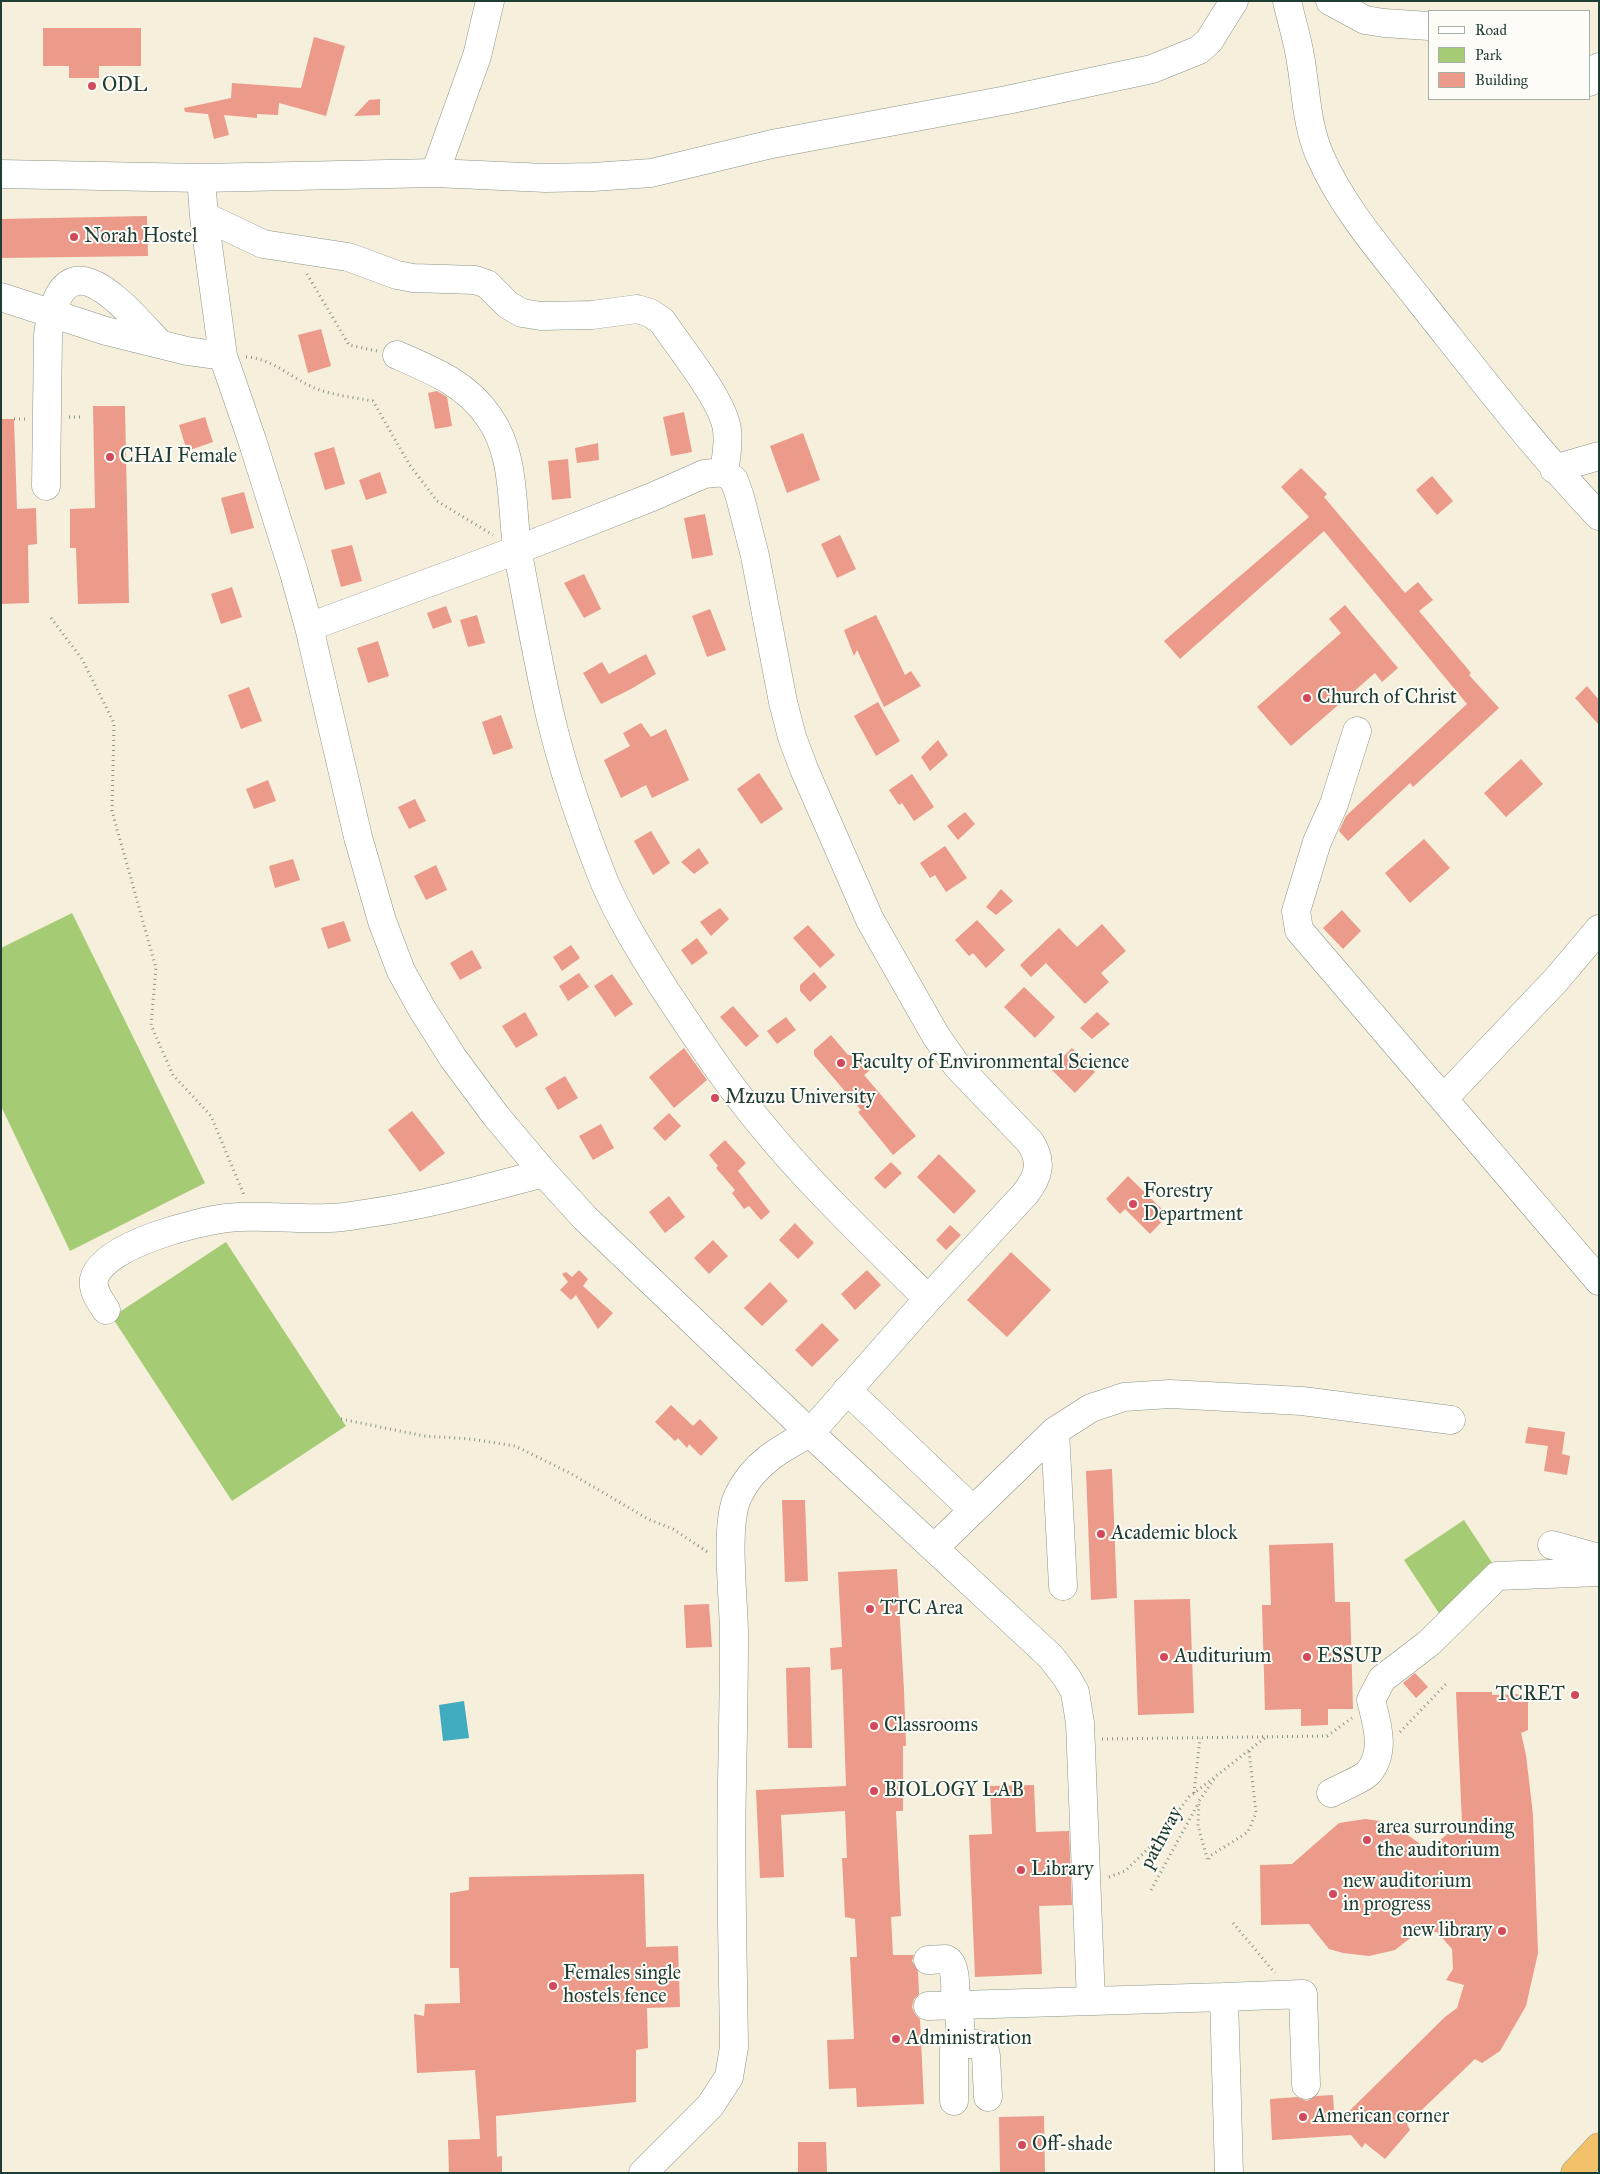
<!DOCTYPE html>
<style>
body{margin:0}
#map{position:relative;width:1600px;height:2174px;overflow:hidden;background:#f5efdc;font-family:"IM FELL Great Primer",serif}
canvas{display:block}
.frame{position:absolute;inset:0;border:2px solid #1f3d34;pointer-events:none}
.legend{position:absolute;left:1428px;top:10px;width:162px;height:90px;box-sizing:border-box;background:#fdfcf7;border:1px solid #a4b0a9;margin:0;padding:6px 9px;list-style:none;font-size:15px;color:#1f3d34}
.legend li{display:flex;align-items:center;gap:10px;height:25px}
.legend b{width:25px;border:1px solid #a4b0a9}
</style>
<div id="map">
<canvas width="1600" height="2174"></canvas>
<div class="frame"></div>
<ul class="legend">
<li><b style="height:6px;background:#fff"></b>Road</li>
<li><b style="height:14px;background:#a6cb75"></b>Park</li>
<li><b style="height:14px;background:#ec9a8a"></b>Building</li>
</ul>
</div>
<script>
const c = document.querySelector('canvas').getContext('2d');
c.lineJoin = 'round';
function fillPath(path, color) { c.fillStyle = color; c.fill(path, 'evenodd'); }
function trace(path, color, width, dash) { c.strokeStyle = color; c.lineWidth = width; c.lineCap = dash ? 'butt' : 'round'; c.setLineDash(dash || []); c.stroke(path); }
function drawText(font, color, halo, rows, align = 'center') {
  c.font = font + ' "IM FELL Great Primer",serif'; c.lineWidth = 4; c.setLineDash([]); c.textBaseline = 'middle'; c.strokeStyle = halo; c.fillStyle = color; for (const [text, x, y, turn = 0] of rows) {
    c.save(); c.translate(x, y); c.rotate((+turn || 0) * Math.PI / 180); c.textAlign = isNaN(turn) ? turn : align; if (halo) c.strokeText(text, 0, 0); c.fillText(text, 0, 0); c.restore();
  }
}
const green = new Path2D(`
 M72 913 205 1183 70 1251 1 1106V948Z
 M226 1242 346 1426 232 1501 112 1317Z
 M1464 1520 1508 1587 1448 1627 1404 1560Z`);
const water = new Path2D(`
 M464 1701 469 1738 443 1741 439 1705Z`);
const building = new Path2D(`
 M43 28H141V66H99V78H69V66H43Z
 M314 37 345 46 326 116 279 103 278 115 257 114V118L224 115 229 135 214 139 208 114 185 112 184 108 231 98 232 83 301 88Z
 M380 99V115L354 116 369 100Z
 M147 216 148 256 1 258V219Z
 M321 329 331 366 308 373 298 335Z
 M437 391 447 397 452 426 435 429 428 393Z
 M93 406H125L129 603 78 604 76 548H70V509L95 508Z
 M684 412 692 452 671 456 663 417Z
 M205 417 213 442 187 451 179 425Z
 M1 419H14L17 509 36 508 37 544 28 545 29 603 1 604Z
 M803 433 820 480 787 493 770 446Z
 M598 443 599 460 577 463 575 448Z
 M334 447 345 484 325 490 314 453Z
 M568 459 571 498 552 500 548 461Z
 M1301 468 1327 494 1324 497 1405 593 1418 582 1433 600 1419 611 1471 673 1469 675 1499 708 1413 787 1410 783 1348 841 1339 831 1346 816 1467 704 1324 531 1180 659 1164 641 1309 517 1281 487Z
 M380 472 387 493 366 500 359 480Z
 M1432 476 1453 501 1437 515 1416 490Z
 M244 492 254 528 231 534 221 498Z
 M705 514 713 555 692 559 684 518Z
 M840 535 856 569 837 578 821 544Z
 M352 545 362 581 341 587 331 550Z
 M584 574 601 609 584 618 564 583Z
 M232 587 242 617 221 624 211 594Z
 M1345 605 1398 668 1382 682 1375 673 1291 746 1257 707 1341 633 1329 619Z
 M446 606 452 622 433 629 427 613Z
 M710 609 726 650 707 657 692 616Z
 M477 615 485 643 468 647 460 620Z
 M876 615 905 675 911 671 921 686 884 707 857 650 854 656 844 630Z
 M378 641 389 676 368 683 357 648Z
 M646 654 656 674 631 689 601 704 583 673 602 662 609 674Z
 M1587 686 1599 700V725L1575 698Z
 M249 687 262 721 241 729 228 695Z
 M878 702 900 741 876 756 854 716Z
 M501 715 513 748 493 755 482 722Z
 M641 723 651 737 666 729 689 780 652 798 646 785 621 798 604 760 630 746 623 733Z
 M938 740 948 755 930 771 921 757Z
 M1521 759 1543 784 1506 817 1484 793Z
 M759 773 783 809 761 824 737 789Z
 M912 774 934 807 914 821 902 803 899 805 889 790Z
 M268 780 276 801 254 809 246 789Z
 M415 799 426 821 409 829 398 807Z
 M965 812 975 824 958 840 947 826Z
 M651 831 670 863 653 875 634 841Z
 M1424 839 1450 868 1410 903 1385 873Z
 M945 846 967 878 946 892 935 875 930 878 920 863Z
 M699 848 709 863 694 874 681 862Z
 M293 859 300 880 275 888 269 866Z
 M436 865 447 890 426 900 414 876Z
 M1001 889 1013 901 996 915 986 907Z
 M720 908 729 919 711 936 700 922Z
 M1342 910 1361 931 1343 949 1323 928Z
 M977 920 1005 950 986 968 973 953 969 956 955 940Z
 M344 921 351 941 328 949 321 928Z
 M1102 924 1126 951 1101 973 1109 982 1085 1004 1046 963 1031 977 1020 965 1059 928 1077 947Z
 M808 925 835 955 820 968 793 938Z
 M697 938 708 953 692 965 681 950Z
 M571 945 580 958 562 971 553 957Z
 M472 950 482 968 460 980 450 963Z
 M814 972 827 987 810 1002 800 991V985Z
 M579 973 589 987 568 1001 559 986Z
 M612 974 633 1004 615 1017 594 986Z
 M1024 987 1055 1017 1035 1038 1004 1007Z
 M733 1006 759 1036 746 1047 720 1017Z
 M525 1012 538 1035 516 1048 502 1026Z
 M1097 1012 1110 1024 1092 1039 1080 1028Z
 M786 1017 796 1030 777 1044 767 1031Z
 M831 1035 848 1055H855L869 1071 864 1075 916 1136 893 1155 858 1112 861 1110 814 1055V1050Z
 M684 1048 707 1080 674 1108 649 1077Z
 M1072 1048 1095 1072 1075 1093 1051 1069Z
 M565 1076 578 1098 558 1110 545 1088Z
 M412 1111 445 1153 420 1172 388 1130Z
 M669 1113 681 1126 665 1141 653 1128Z
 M601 1124 614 1148 593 1160 579 1136Z
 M725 1140 746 1163 738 1171 770 1212 761 1220 749 1206 744 1209 732 1193 735 1190 716 1168 718 1166 709 1155Z
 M939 1154 976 1191 954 1214 917 1177Z
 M891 1162 902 1173 885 1189 874 1178Z
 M1128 1176 1168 1215 1150 1234 1125 1209 1120 1214 1106 1199Z
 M669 1196 685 1217 665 1233 649 1212Z
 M795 1223 814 1243 798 1259 779 1240Z
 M950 1225 961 1235 946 1250 936 1240Z
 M713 1240 728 1256 709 1274 694 1258Z
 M1011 1252 1051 1290 1007 1337 967 1300Z
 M579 1270 588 1279 583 1286 613 1313 598 1329 576 1295 571 1300 560 1290 568 1282 562 1274 566 1272 572 1277Z
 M867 1270 881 1285 855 1310 841 1294Z
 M770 1282 788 1301 762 1326 744 1308Z
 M822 1323 839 1340 812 1367 795 1350Z
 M671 1405 693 1426 700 1419 718 1438 701 1456 689 1444 687 1448 678 1438 675 1441 655 1422Z
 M1528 1427 1565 1432 1562 1454 1570 1456 1567 1475 1544 1471 1548 1446 1525 1443Z
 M1112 1469 1117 1598 1091 1600 1086 1471Z
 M782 1500H805L808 1581 785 1582Z
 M1333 1543 1335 1602H1350L1353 1709H1328V1725L1301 1726V1709L1265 1710 1262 1605H1271L1269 1545Z
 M897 1569 904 1690 906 1746H903V1811H896L901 1916 891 1917 893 1955H914L912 1961 918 1971 919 1994 914 1999 912 2007 915 2014 920 2019 924 2104 857 2107 856 2088 829 2089 827 2040 854 2039 850 1957H857L855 1919 845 1917 842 1858H847L845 1811 781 1815 784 1877 760 1878 756 1790 846 1786 842 1669 831 1670 830 1648 842 1647 838 1572Z
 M1190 1599 1194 1713 1138 1715 1134 1600Z
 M709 1604 712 1647 686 1648 684 1605Z
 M810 1667 812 1748H788L786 1668Z
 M1415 1673 1428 1687 1416 1698 1403 1683Z
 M1456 1692H1492V1695L1524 1694 1528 1702V1730L1521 1733 1526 1755 1533 1815 1538 1953 1526 2006 1500 2051 1482 2063 1475 2059 1407 2124 1410 2130 1385 2159 1365 2143 1362 2148 1351 2135 1272 2140 1270 2099 1297 2097 1307 2101 1316 2096 1333 2095 1335 2125 1445 2017 1457 2008 1464 1985 1446 1980 1453 1969 1452 1949 1437 1932H1418L1395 1950 1369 1956 1343 1953 1329 1949 1309 1924 1261 1925 1260 1865 1292 1864 1339 1823 1365 1819 1380 1821 1405 1833 1423 1846 1434 1845 1462 1822Z
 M1034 1785 1036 1832 1069 1831 1072 1905 1039 1906 1042 1974 975 1977 969 1835 992 1834 990 1786Z
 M644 1874 646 1947 678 1946 680 2007 647 2008 648 2048 636 2050V2102L496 2116 497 2157 502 2156V2173H449L448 2140 480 2139 475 2070 417 2073 414 2014 424 2016 425 2004 460 2003 459 1968H450V1893L469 1890V1877Z
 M1044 2116 1045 2173H1000L999 2117Z
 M798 2142H826L827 2173H798Z`);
const path = new Path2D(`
 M307 274 349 345 377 351
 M246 357C274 358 296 383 323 391 339 396 357 398 373 401L409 464 437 501 493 535
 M69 417H81
 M14 419H25
 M51 618 82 659 114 723 112 811 156 968 151 1025 173 1075 211 1116 244 1195
 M341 1419 424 1436 471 1439 515 1446 570 1473 648 1519 673 1529 709 1553
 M1400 1732 1446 1684
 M1102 1739 1327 1736 1352 1718
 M1214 1779 1199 1801 1198 1826 1208 1861 1210 1856 1248 1832 1256 1813 1249 1751
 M1194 1793 1200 1738
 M1109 1877 1125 1871 1153 1844 1189 1797 1266 1737
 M1151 1890 1199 1802
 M1233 1923 1275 1973`);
const minor = new Path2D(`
 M1287 1C1291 19 1297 38 1300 56 1306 89 1306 124 1320 156 1343 209 1385 256 1420 301 1478 374 1535 449 1599 516
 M1330 1 1365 20 1384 23 1429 26
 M1589 82 1599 67
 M435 173 477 56 490 1
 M1 174 201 178 435 173 546 178 593 177 651 173 772 144 1007 100 1152 69 1199 50 1209 41 1234 1
 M201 178 204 216 223 356 252 440 294 573 309 627 358 837 382 921 401 971 422 1009 453 1058 496 1116 544 1173 585 1218 810 1433 1051 1657 1067 1678 1075 1692 1080 1723 1091 2001
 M204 216 263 244 348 257 397 275 413 278 475 280 487 284 508 305 522 313 541 316 592 315 637 309 650 313 662 321C679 347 724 401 727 430 729 444 726 458 724 472
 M1 297 106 331 187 351 223 356
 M397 355C432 370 467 384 489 417 518 458 510 513 519 559 529 611 538 663 550 715 563 771 583 828 604 881 620 919 643 955 665 990 695 1035 725 1081 760 1123 811 1186 871 1242 928 1299
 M1554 469 1599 456
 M46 486 48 335C62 229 122 304 160 344
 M309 627 517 550 652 497 704 474 724 472 734 480 740 497 755 556 783 702 792 737 804 769 870 920 936 1036 957 1066 1030 1142C1043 1162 1039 1176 1025 1194L928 1299 810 1433C780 1449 753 1464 738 1496 724 1525 734 1600 734 1635 734 1684 733 1733 732 1782 730 1870 733 1959 734 2047L729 2077 710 2106 643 2173
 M1357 731 1334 804 1317 842 1296 911 1299 930 1599 1281
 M1444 1098 1556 980 1599 929
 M106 1310C100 1301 90 1288 95 1276 108 1244 195 1222 227 1218 261 1214 295 1220 329 1218 342 1218 357 1215 370 1213 428 1205 487 1188 544 1173
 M847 1390 973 1510
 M1055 1431 1063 1586
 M1552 1545 1599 1558
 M934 1548 1055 1431 1091 1408 1124 1397 1170 1394 1302 1401 1451 1420
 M1331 1793C1340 1788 1363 1779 1369 1772 1386 1751 1377 1724 1371 1700L1382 1679 1429 1643 1497 1576 1599 1572
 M928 1960C933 1960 940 1959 945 1959 958 1962 955 1994 955 2005
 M1224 1997 1303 1994 1306 2085
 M959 2005 961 2044H977L984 2047 986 2056 988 2097
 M928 2006 1224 1997 1229 2173
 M954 2101V2050L955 2046 961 2044`);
const highway = new Path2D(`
 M1575 2173 1599 2147`);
const markers = [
 [92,86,5,"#d1495b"],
 [74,237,5,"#d1495b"],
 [110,457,5,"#d1495b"],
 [1307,698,5,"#d1495b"],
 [841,1063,5,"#d1495b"],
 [715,1098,5,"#d1495b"],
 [1133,1204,5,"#d1495b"],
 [1101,1534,5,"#d1495b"],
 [870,1609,5,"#d1495b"],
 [1164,1657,5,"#d1495b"],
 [1307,1657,5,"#d1495b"],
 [1575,1695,5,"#d1495b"],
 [874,1726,5,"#d1495b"],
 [874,1791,5,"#d1495b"],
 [1367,1840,5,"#d1495b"],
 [1021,1870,5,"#d1495b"],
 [1333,1894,5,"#d1495b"],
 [1502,1931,5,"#d1495b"],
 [553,1986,5,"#d1495b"],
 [896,2039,5,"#d1495b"],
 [1303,2117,5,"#d1495b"],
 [1022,2145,5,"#d1495b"]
];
const poiNames = [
 ["ODL",102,86],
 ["Norah Hostel",84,237],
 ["CHAI Female",120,457],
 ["Church of Christ",1317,698],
 ["Faculty of Environmental Science",851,1063],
 ["Mzuzu University",725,1098],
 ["Forestry",1143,1192],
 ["Department",1143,1215],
 ["Academic block",1111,1534],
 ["TTC Area",880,1609],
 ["Auditurium",1174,1657],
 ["ESSUP",1317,1657],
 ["TCRET",1565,1695,"right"],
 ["Classrooms",884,1726],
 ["BIOLOGY LAB",884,1791],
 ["area surrounding",1377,1828],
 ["the auditorium",1377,1851],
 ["Library",1031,1870],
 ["new auditorium",1343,1882],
 ["in progress",1343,1905],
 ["new library",1492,1931,"right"],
 ["Females single",563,1974],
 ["hostels fence",563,1997],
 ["Administration",906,2039],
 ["American corner",1313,2117],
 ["Off-shade",1032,2145]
];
const streetNames = [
 ["pathway",1162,1838,-62]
];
fillPath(green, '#a6cb75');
fillPath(water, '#41acc0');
fillPath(building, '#ec9a8a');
trace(minor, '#8a9688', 29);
trace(highway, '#8a9688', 29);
trace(path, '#8a9688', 3, [1, 4]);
trace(minor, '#fff', 28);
trace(highway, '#f2c26a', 28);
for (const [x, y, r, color] of markers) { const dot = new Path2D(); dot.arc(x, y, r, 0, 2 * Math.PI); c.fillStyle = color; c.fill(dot); trace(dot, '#fdfcf7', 2); }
drawText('20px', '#1f3d34', '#fdfcf7', poiNames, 'left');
drawText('20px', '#1f3d34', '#fdfcf7', streetNames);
</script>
